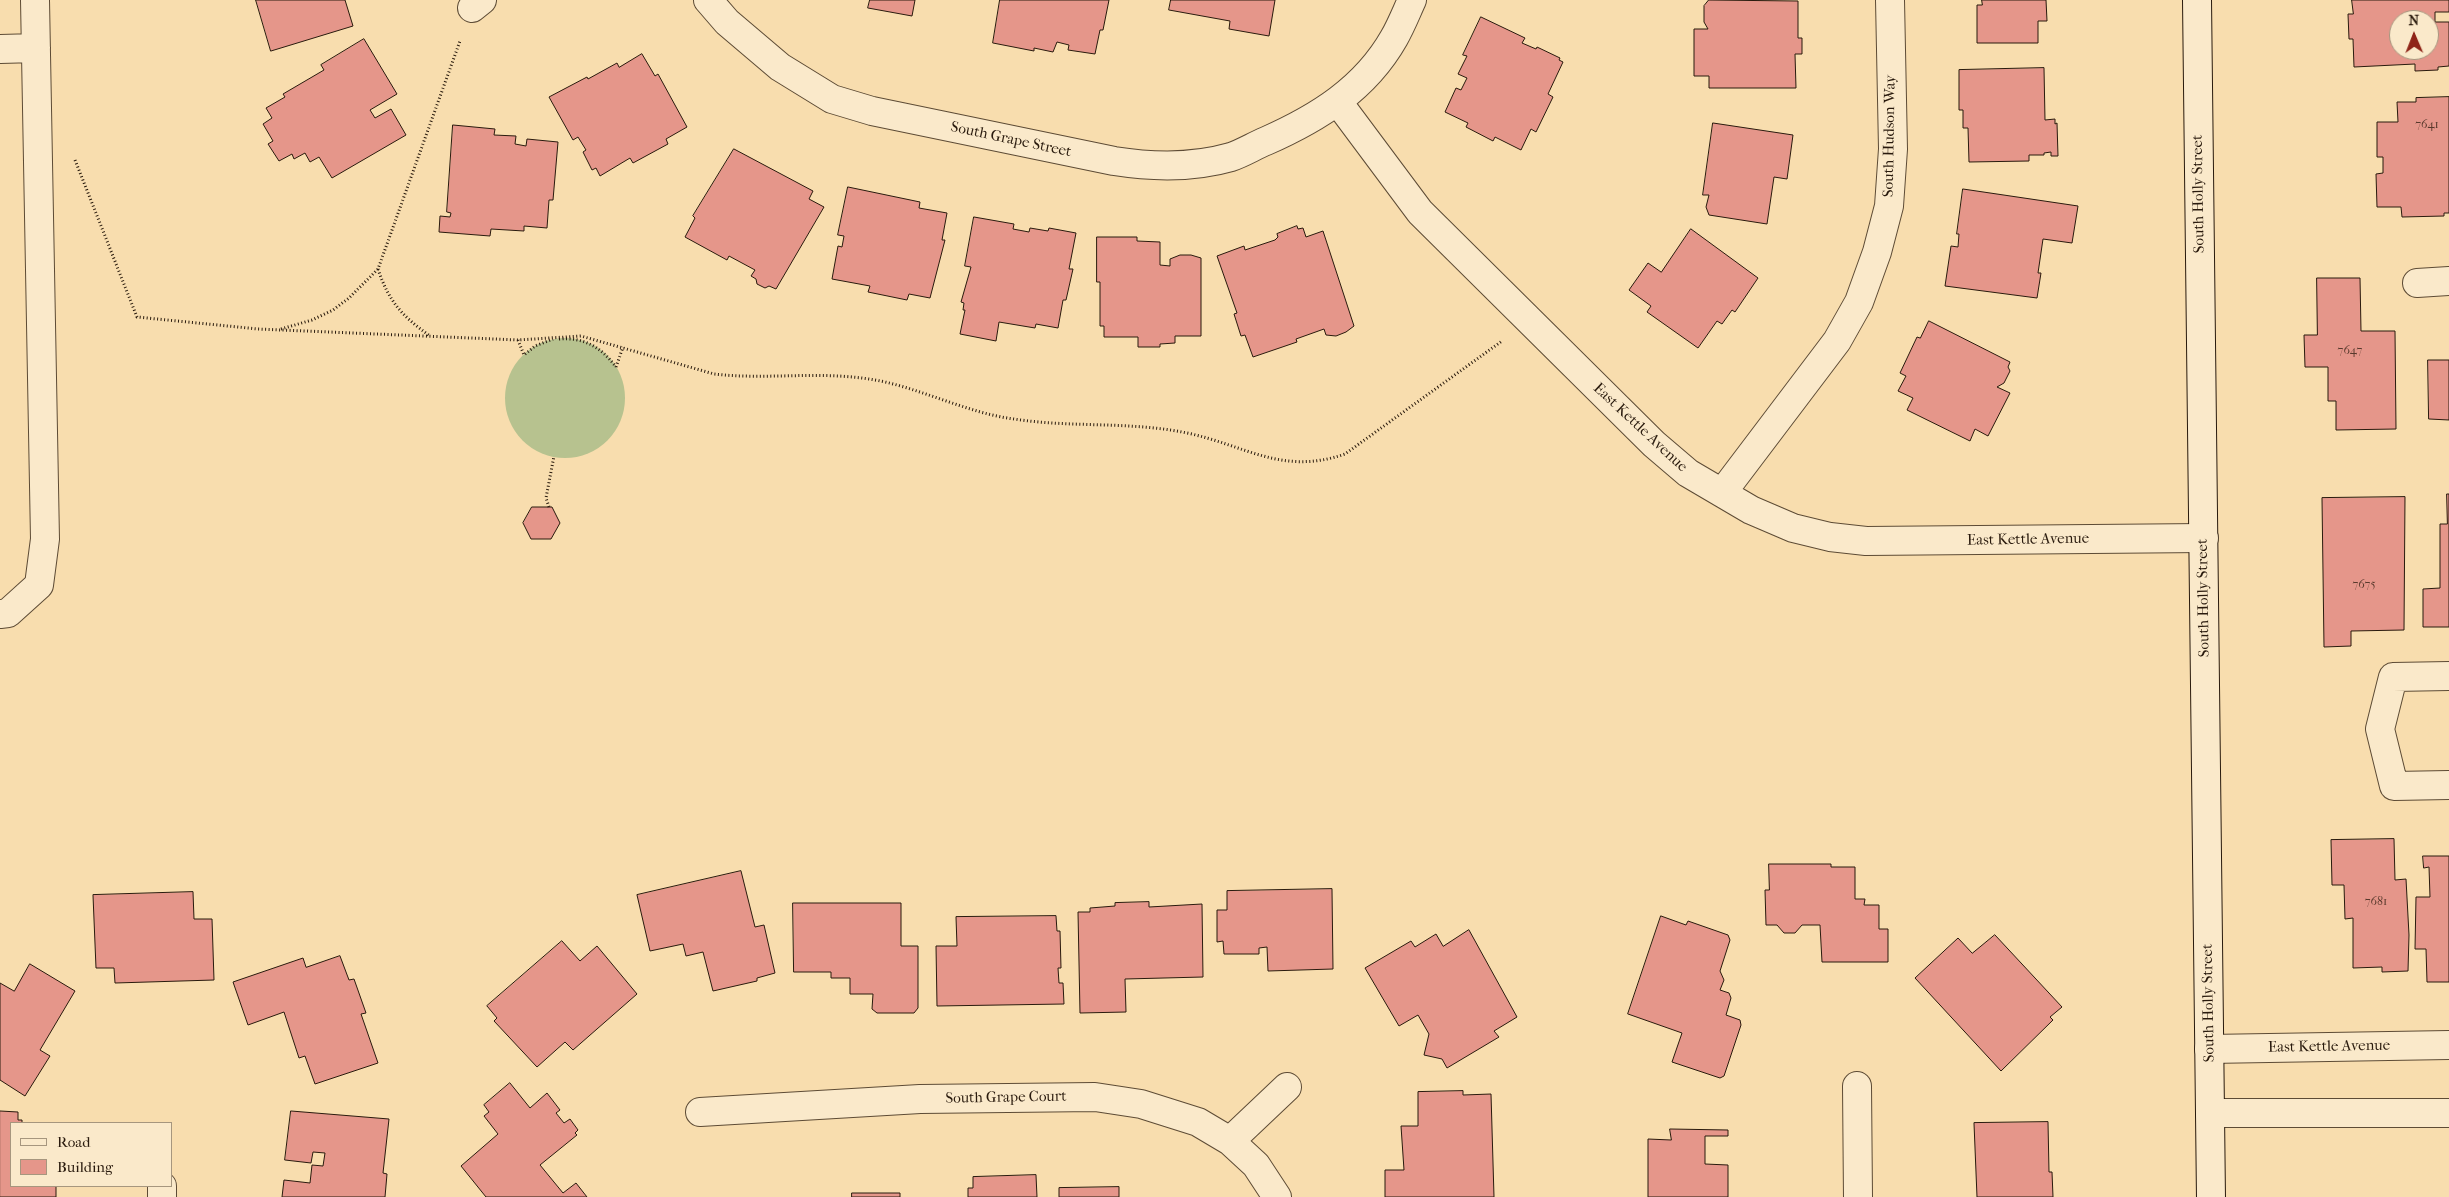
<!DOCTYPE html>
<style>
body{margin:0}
#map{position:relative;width:2449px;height:1197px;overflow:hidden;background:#f8ddae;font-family:"IM FELL French Canon",serif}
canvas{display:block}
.legend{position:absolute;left:10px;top:1122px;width:162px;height:65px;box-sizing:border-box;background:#fae9ca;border:1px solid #a6967e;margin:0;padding:6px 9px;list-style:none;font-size:15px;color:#291a0d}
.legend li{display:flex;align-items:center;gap:10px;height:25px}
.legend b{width:25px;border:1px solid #a6967e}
.north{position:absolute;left:2389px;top:10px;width:50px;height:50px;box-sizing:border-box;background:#fae9ca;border:1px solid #a6967e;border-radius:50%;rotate:359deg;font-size:14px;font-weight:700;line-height:20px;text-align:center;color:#291a0d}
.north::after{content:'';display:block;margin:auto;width:18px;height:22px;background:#8f2418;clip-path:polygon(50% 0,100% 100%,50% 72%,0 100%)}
</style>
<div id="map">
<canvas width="2449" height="1197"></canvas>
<ul class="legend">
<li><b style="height:6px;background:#fae9ca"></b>Road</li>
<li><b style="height:14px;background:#e5968a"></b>Building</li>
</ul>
<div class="north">N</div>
</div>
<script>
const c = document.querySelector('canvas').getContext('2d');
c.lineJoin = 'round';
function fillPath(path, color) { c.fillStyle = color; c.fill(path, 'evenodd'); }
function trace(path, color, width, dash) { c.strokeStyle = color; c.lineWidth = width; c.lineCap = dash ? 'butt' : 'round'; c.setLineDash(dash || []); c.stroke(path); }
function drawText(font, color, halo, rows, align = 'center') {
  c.font = font + ' "IM FELL French Canon",serif'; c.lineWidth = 5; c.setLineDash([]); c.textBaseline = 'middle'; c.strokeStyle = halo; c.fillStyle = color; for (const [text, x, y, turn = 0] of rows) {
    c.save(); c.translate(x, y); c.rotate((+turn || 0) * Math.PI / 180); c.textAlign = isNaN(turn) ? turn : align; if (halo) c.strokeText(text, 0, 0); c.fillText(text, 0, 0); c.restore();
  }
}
const green = new Path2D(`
 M505 398a60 60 0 1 1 120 0a60 60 0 1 1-120 0Z`);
const building = new Path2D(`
 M256 0H345L353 26 271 51Z
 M870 0H915L912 16 868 8Z
 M1000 0H1109L1103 30H1100L1095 54 1068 50 1069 45 1057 42 1053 52 1034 48V51L993 43Z
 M1171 0H1275L1269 36 1229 29 1230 21 1169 10Z
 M1709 0 1798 1V38H1802V54H1795L1796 88H1709V76H1694V29H1708L1704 22V6Z
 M1982 0H2046L2047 21H2038V43H1977V5H1982Z
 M2352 0H2449V12H2435V22H2449V66L2438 67V70L2415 71V64L2354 67 2353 39H2349L2348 14H2353ZM2399 20H2429V50H2399Z
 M1481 17 1525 38 1522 43 1536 49 1537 47 1560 58 1559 60 1563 62 1548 94 1553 97 1536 132 1531 129 1521 150 1495 137 1493 141 1466 127 1468 123 1445 112 1456 88 1461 90 1467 78 1458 74 1467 56 1463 55Z
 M364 39 397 94 370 110 375 118 391 109 406 135 332 178 319 157 310 162 305 153 294 159 292 154 279 161 268 144 273 141 263 124 272 118 266 108 285 97 283 94 324 70 321 65Z
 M642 54 655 76 658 74 687 127 666 139 668 144 633 163 630 158 600 176 596 168 592 170 583 152 586 150 578 137 573 140 549 97 587 77 588 79 617 63 619 67Z
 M2044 68 2045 120 2055 119V124L2057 123 2058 156H2051V152L2044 153V155H2029V161L1969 162 1968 128H1963V110H1959V70Z
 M2449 97V213H2444V216L2402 217 2401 207H2377L2376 174 2383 173V157H2377V122H2398L2397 102H2416V98Z
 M1713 123 1793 135 1787 179 1774 177 1767 224 1709 215 1706 207 1709 195H1703Z
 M453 125 495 129 494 135 516 136 515 144 526 146 527 139 558 142 553 200H549L547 228 524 226V231L491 229 490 236 439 232 440 216 450 217 451 213 447 212Z
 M734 149 813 191 809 199 824 207 776 289 769 286 765 288 757 284 756 279 751 276 755 270 729 256 727 260 685 237 695 218 693 216Z
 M848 187 920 202 919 208 947 213 942 240H945L930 298 909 294 907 300 868 292 870 286 832 279 838 246 842 247 844 236 838 235Z
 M1963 189 2078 206 2072 243 2043 239 2038 273H2041L2037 298 1945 286 1951 246 1958 247 1959 234H1957Z
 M974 217 1014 224 1013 229 1029 232 1030 228 1048 231 1049 228 1076 233 1069 269H1073L1066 300H1063L1058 328 1036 324 1035 328 999 322 996 341 960 334 965 310H963L964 303 961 302 971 267 965 266Z
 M1297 226 1298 229 1303 228 1306 237 1323 231 1354 326 1346 332 1336 336 1326 335 1324 329 1296 339 1297 342 1253 357 1245 335 1241 336 1234 314 1237 313 1217 256 1244 246 1245 250 1275 240 1278 237 1277 234Z
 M1691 229 1758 278 1735 312 1732 310 1722 324 1717 321 1698 348 1647 312 1651 306 1629 290 1648 263 1661 272Z
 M1097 237H1137V241L1160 242V265L1170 266V259L1180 255H1191L1201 258V336H1175V343L1160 344V347H1138V337H1104V326H1100V282H1097Z
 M2317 278H2360L2361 331H2395L2396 429 2336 430V401H2328V367H2305L2304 335H2317Z
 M1929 321 2010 362 2008 367 2010 371 2004 383 1997 387 2010 393 1988 436 1975 429 1970 441 1907 410 1913 398 1898 391 1906 376 1900 373 1917 337 1920 338Z
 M2428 360H2449V420L2429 419Z
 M2447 494H2449V627H2423V589L2440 588V524H2447Z
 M2405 497 2404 630 2351 631V646L2324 647 2322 498Z
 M532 507H552L560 523 551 539H531L523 523Z
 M2394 839 2395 880 2406 879 2409 935 2408 971 2382 972V967L2353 968V918L2345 919 2344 885H2332L2331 840Z
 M2423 856H2449V982H2427L2426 949H2415L2416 897H2430L2429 867 2424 868Z
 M1769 864H1831V867H1855V899H1865L1864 905H1879V929H1888V962H1822L1820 925H1802L1795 933H1784L1777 925H1766L1765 890H1769Z
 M741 871 755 927 764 925 775 973 757 978V981L713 991 703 952 686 956 683 944 650 951 637 895Z
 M1332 889 1333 969 1268 971 1267 947 1259 948V954H1224L1223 941 1217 942V910H1227V891Z
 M193 892 194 919H212L214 980 115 983 114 968H96L93 895Z
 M1149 902V907L1202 904 1203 977 1125 979 1126 1012 1080 1013 1078 912H1090V908L1115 906V903Z
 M793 903H901V946H918V1008L914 1013H877L872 1009 873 994H850V978H831V972H794Z
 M1056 916 1057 931H1060L1061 968H1058L1059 983H1063L1064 1004 937 1006 936 946H957L956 917Z
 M1661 916 1686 925 1688 921 1728 935 1730 940 1720 971 1724 980 1720 990 1729 993 1731 998 1726 1015 1740 1020 1741 1025 1724 1076 1720 1078 1672 1062 1682 1033 1628 1014Z
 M1469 930 1517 1017 1494 1031 1499 1037 1447 1068 1442 1059 1424 1055 1429 1034 1418 1015 1399 1026 1365 968 1411 941 1415 947 1436 934 1443 946Z
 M1995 935 2062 1007 2050 1017 2053 1020 2001 1071 1915 978 1958 938 1972 953Z
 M562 941 580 961 597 946 637 994 573 1050 565 1042 537 1067 494 1021 497 1018 487 1006Z
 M340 956 349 980 354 979 366 1013 361 1014 378 1063 315 1084 305 1056 299 1058 284 1012 248 1025 233 982 303 958 306 967Z
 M30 964 75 991 40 1050 50 1056 25 1096 0 1080V983L14 991Z
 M510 1083 530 1108 547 1093 560 1110 556 1113 564 1123 570 1119 578 1130 575 1133 577 1135 540 1165 563 1193 576 1183 587 1197H486L461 1166 498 1134 484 1116 489 1112 484 1105Z
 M1463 1091V1095L1491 1094 1494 1197H1385V1170H1404L1401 1126H1418V1092Z
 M0 1111 18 1112V1120H22V1123H11V1186H56V1197H0Z
 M291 1111 389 1119 383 1173 387 1174 385 1197H282L284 1180 310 1183 312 1165 323 1166 325 1153 313 1152 311 1163 285 1160Z
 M2048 1122 2049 1172H2052L2053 1197H1977L1974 1123Z
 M1670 1129 1728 1130V1136H1705V1164L1728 1165V1197H1648V1139L1671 1140Z
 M1036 1175 1037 1197H968V1188H973V1177Z
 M1119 1187V1197H1059V1188Z
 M852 1193H900V1197H852Z`);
const path = new Path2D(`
 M75 160 137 317 258 329 518 340 581 336 714 374C765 380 817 371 869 379 917 386 966 413 1014 419 1072 428 1130 421 1187 433 1245 445 1282 476 1345 454L1502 341
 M378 269C389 302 402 316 430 336
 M281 329 312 320 333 310 349 298 378 269 460 41
 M559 339C584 337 601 347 616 367
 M518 340 524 355 535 346 553 339
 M616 367 623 347
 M549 507 546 498 554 456`);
const minor = new Path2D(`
 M708 0 727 22 780 67 832 99 872 111 1114 161C1152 167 1193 168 1231 157 1243 153 1254 146 1266 141 1318 118 1365 89 1394 38 1401 26 1406 13 1412 0
 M472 8 482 0
 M0 49 36 48
 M1338 102 1420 212 1654 444 1688 473 1751 510 1793 528 1830 537 1866 541 2204 538
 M2417 283 2449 281
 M1722 493 1837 341 1859 302 1877 252 1889 206 1893 149 1890 0
 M0 614 8 613 39 585 45 539 35 0
 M2449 676 2393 677 2380 729 2394 786 2449 785
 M2209 1049 2449 1045
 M1857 1086 1858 1197
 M700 1112 920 1099 1095 1097 1141 1104 1198 1122 1230 1141 1256 1165 1277 1197
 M2210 1113H2449
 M1230 1141 1287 1087
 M162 1197V1186`);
const secondary = new Path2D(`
 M2197 0 2211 1197`);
const numberNames = [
 ["7641",2427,125],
 ["7647",2350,351],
 ["7675",2364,585],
 ["7681",2376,902]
];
const streetNames = [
 ["South Hudson Way",1890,136,-89],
 ["South Grape Street",1011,140,12],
 ["South Holly Street",2199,194,-91],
 ["East Kettle Avenue",1640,428,43],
 ["East Kettle Avenue",2028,540,-1],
 ["South Holly Street",2204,598,-91],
 ["South Holly Street",2209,1003,-91],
 ["East Kettle Avenue",2329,1047,-1],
 ["South Grape Court",1006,1098,-1]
];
fillPath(green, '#b7c28f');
fillPath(building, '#e5968a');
trace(building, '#291a0d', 1);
trace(minor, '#5d4b35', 30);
trace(secondary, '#291a0d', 30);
trace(path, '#291a0d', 3, [1, 2.5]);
trace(minor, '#fae9ca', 28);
trace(secondary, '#fae9ca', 28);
drawText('12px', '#58392c', null, numberNames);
drawText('15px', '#291a0d', '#fae9ca', streetNames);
</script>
